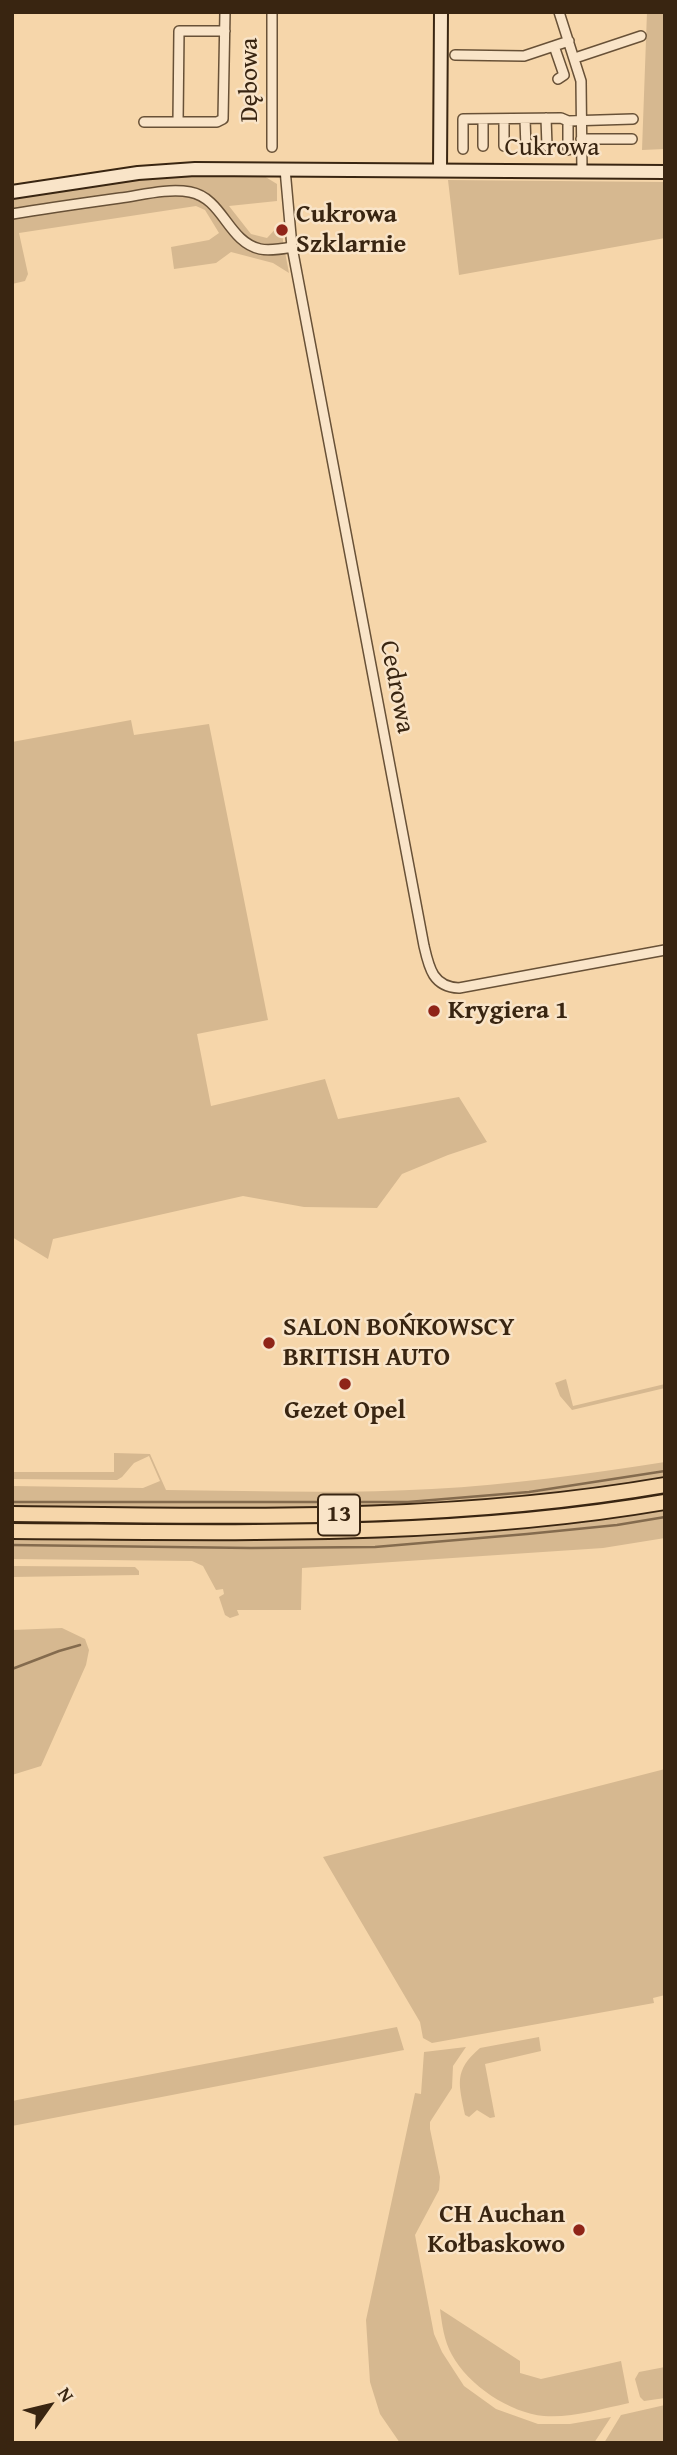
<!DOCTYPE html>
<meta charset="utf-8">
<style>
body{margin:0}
#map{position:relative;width:677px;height:2455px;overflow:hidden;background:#f6d6aa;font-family:"Gentium Book Plus",serif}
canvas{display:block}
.frame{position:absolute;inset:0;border:14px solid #392511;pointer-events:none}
.north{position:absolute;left:14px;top:2371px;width:70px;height:70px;-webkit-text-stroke:5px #f9e4c8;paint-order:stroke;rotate:56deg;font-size:19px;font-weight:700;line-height:28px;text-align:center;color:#392511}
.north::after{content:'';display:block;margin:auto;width:24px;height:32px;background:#392511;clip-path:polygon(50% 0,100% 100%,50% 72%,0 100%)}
</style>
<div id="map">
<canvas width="677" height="2455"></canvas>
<div class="frame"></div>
<div class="north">N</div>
</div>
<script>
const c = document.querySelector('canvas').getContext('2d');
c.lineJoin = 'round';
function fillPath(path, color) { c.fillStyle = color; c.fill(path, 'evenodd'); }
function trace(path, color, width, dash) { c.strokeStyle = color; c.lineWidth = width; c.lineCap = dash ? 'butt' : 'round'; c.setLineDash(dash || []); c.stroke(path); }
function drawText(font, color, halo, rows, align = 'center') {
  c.font = font + ' "Gentium Book Plus",serif'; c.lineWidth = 5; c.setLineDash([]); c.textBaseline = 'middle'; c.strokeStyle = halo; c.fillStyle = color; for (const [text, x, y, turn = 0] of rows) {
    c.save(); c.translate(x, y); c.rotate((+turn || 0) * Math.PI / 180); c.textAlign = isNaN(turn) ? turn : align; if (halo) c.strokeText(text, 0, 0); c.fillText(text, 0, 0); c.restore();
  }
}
const green = new Path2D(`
 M647 12 665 13V149L642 150Z
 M195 176H264L277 184V201L229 206 251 234 267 238 282 222 283 241 289 273 273 263 231 252 216 263 174 269 171 247 209 240 219 233 205 210 196 206 19 233 28 274 25 281 12 284V199L139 180Z
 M448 180 665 182V238L459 275Z
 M131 720 134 735 209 724 268 1020 197 1034 211 1106 325 1079 338 1119 459 1097 487 1142 448 1155 402 1174 377 1208 304 1207 243 1196 53 1239 48 1259 12 1237V742Z
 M566 1379 573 1406 665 1384V1388L572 1410 560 1396 555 1383Z
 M114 1453 150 1454 166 1490C255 1491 344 1494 432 1489 510 1485 587 1474 665 1462V1480L528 1499 331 1510 12 1508V1486L143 1488 160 1481 149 1456 134 1463 122 1477 117 1480 12 1479V1472H114Z
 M665 1491V1497L581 1509 384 1525H12V1520C159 1520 307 1526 454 1517 525 1512 595 1502 665 1491Z
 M665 1509V1538L603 1548 302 1568 301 1610H237L239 1615 230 1618 225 1615 219 1597 224 1594 223 1589 216 1590 203 1566 192 1561 12 1559V1538C231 1539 449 1546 665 1509Z
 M12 1566 135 1567 139 1571V1575L12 1577Z
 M62 1628 85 1639 89 1650 86 1665 41 1766 12 1775V1630Z
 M665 1769V1995L653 1998 654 2003 432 2043 423 2038 420 2022 323 1857Z
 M397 2027 404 2050 12 2126V2101Z
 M539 2037 541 2051 485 2064 495 2117 490 2118 477 2110 469 2117 465 2115C459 2084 453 2071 480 2048Z
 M466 2047 453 2066 452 2088 430 2122V2129L440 2177 439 2190 415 2235 434 2334 442 2352 464 2386 496 2409 538 2424H570L611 2417 594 2443H400L380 2414 370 2382 366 2320 415 2093 421 2094 424 2052Z
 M440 2309 520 2361V2373L541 2379 621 2361 629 2403C601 2409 572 2418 544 2416 510 2413 468 2385 452 2355 444 2341 442 2324 440 2309Z
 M665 2367V2398L644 2401 640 2397 635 2379 639 2372Z
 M665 2405V2443H604L621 2415Z`);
const stream = new Path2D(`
 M12 1502H408L529 1492 665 1471
 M12 1545 251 1548 375 1547 527 1534 617 1525 665 1517
 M12 1669 59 1651 80 1645`);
const street = new Path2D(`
 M272 12V147
 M559 12 581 81 582 171
 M554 46 564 75 558 79
 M455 55 524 56 569 41
 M575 58 641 36
 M546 118 547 146
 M483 119V146
 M504 119V146
 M525 119 526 148
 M568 121V150
 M144 122H217L223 119 225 12
 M178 122 179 31H225
 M581 139H632
 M463 149V119L561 118 568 121 633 119
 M285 169 292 247 424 946C429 968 433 987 459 988L665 950
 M12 214C48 208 84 203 120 198 142 195 168 188 190 192 223 198 228 242 260 249 270 251 281 249 292 247`);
const secondary = new Path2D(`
 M440 170 441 12
 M12 192 138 173 195 169 665 172`);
const primary = new Path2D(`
 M12 1514C233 1516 446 1523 665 1485
 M12 1531C231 1532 449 1539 665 1502`);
const markers = [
 [282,230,7,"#8f2418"],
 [434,1011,7,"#8f2418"],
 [269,1343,7,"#8f2418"],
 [345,1384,7,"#8f2418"],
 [579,2230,7,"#8f2418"]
];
const shields = [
 [339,1515,42]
];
const shieldNames = [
 ["13",339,1515]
];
const streetNames = [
 ["Dębowa",250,80,-90],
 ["Cukrowa",552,148],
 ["Cedrowa",396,687,79]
];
const poiNames = [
 ["Cukrowa",296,215],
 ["Szklarnie",296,245],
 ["Krygiera 1",448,1011],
 ["SALON BOŃKOWSCY",283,1328],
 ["BRITISH AUTO",283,1358],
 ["Gezet Opel",345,1411,"center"],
 ["CH Auchan",565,2215,"right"],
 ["Kołbaskowo",565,2245,"right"]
];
fillPath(green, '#d6b890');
trace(stream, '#846b4e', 2.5);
trace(street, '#685137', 12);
trace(secondary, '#392511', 16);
trace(primary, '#392511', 18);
trace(street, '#f9e4c8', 9);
trace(secondary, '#f9e4c8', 12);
trace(primary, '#f6d6aa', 14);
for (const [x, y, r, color] of markers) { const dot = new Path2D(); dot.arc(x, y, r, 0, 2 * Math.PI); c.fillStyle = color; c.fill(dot); trace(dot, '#f9e4c8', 2.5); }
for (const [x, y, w] of shields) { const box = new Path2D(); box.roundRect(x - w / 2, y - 20.5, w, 41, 5); c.fillStyle = '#f9e4c8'; c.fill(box); trace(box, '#392511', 2); }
drawText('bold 24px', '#392511', null, shieldNames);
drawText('26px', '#392511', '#f9e4c8', streetNames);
drawText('bold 26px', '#392511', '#f9e4c8', poiNames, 'left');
</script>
